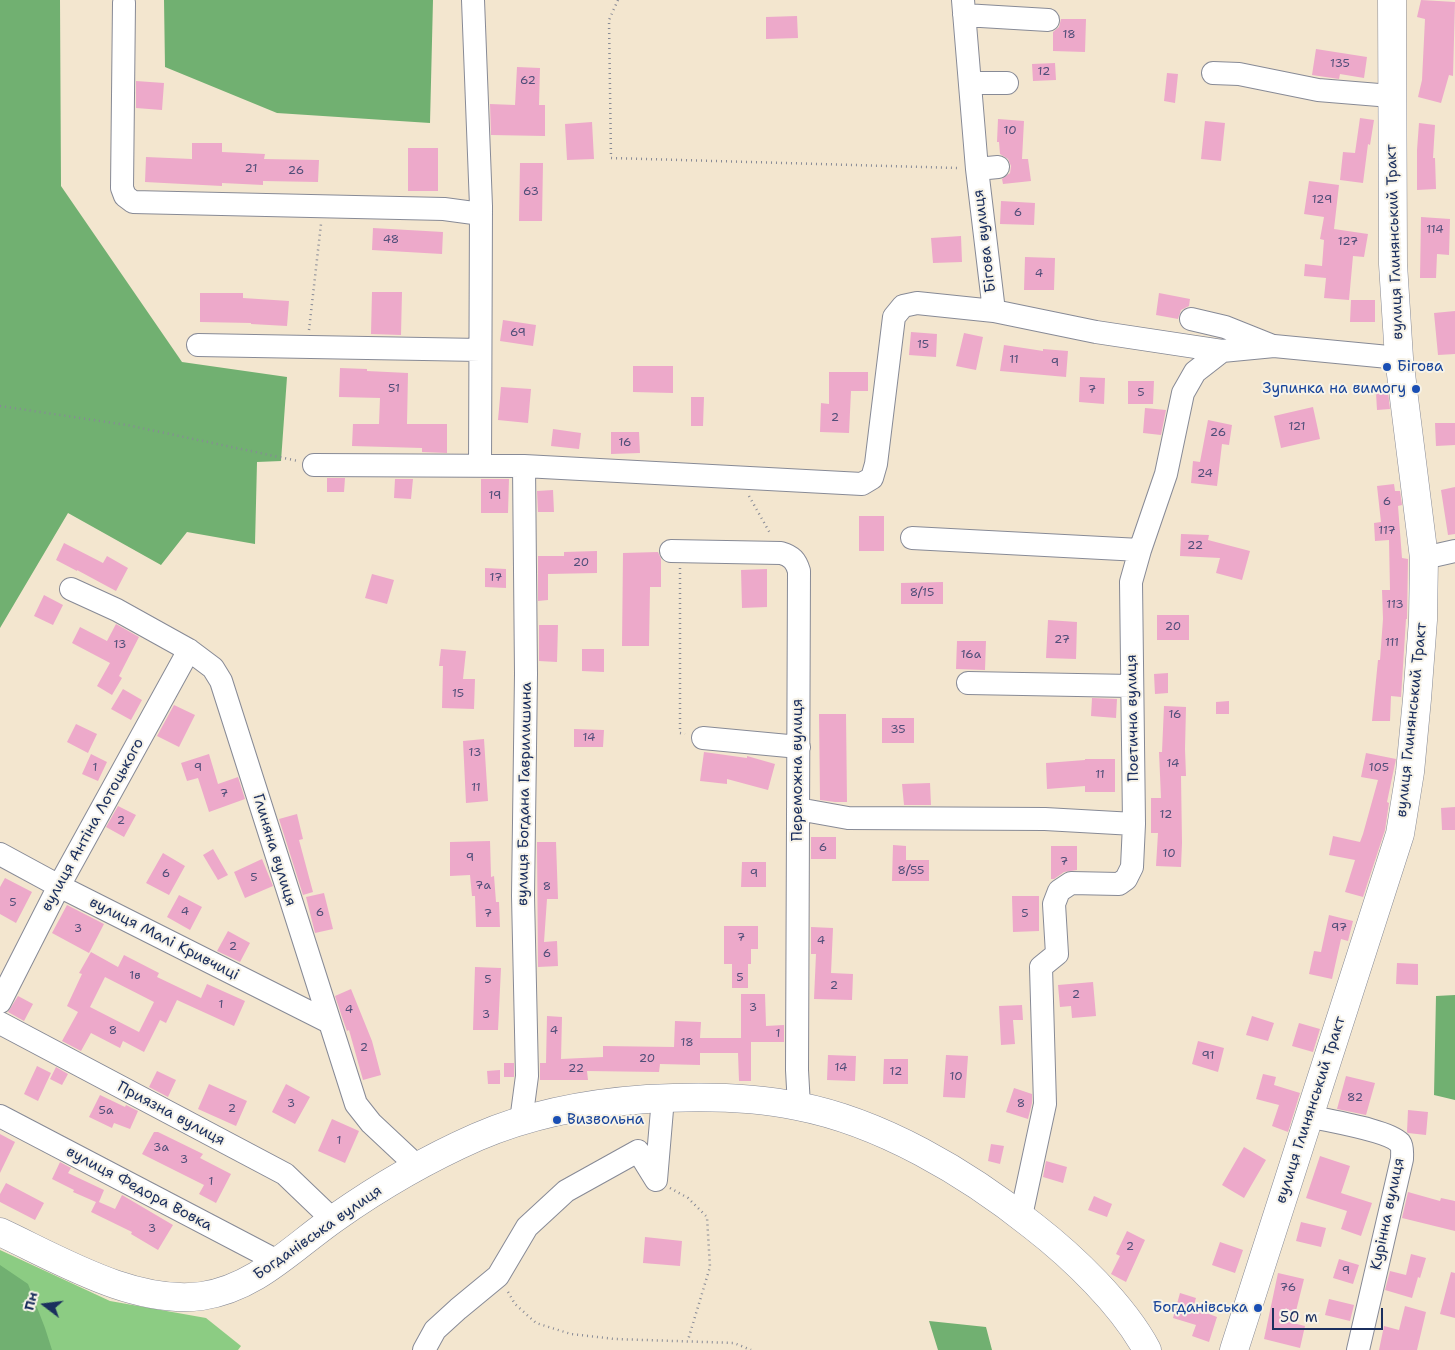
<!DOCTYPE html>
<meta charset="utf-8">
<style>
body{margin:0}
#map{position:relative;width:1455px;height:1350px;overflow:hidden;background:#f3e6cf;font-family:"Shantell Sans",sans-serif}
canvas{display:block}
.north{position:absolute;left:20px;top:1280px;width:50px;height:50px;-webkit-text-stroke:4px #f7f3e8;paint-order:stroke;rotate:285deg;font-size:14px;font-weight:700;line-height:20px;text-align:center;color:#1b2f5e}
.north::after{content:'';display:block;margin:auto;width:18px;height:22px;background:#1b2f5e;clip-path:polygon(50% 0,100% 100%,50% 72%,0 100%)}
.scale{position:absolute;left:1272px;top:1308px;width:111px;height:22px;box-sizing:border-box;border:2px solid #1b2f5e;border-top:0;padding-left:6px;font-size:15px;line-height:18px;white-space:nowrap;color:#1b2f5e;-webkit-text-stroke:4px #f7f3e8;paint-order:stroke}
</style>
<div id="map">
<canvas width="1455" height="1350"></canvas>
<div class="north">Пн</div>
<div class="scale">50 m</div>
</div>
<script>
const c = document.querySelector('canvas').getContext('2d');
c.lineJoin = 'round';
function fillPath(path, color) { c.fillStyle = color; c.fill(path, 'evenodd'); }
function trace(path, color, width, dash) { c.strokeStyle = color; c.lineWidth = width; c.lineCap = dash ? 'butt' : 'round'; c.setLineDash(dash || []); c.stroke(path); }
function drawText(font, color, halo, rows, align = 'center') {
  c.font = font + ' "Shantell Sans",sans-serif'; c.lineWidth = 4; c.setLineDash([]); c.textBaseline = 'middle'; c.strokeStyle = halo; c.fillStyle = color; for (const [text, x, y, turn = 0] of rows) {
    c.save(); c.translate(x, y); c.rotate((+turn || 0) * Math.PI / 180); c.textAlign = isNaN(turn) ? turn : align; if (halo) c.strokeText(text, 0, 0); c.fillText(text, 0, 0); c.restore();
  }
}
const green = new Path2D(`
 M0 1250 110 1301 206 1318 241 1346 238 1350H0Z`);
const forest = new Path2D(`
 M0 0H60L61 186 182 362 287 377 281 461 257 462 255 544 187 532 161 565 68 513 0 628Z
 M164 0H433L430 123 277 113 165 67Z
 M1455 995V1100L1434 1095 1436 996Z
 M0 1265 28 1284 45 1328 52 1350H0Z
 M929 1321 986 1327 992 1350H938Z`);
const building = new Path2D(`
 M1421 0 1455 2 1453 76 1449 75 1441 103 1418 97 1422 80 1425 19 1417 17Z
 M797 16 798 38 766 39V17Z
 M1061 19H1086L1085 52 1053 51V32L1059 27Z
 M1316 49 1367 57 1364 78 1340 74 1339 79 1312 75Z
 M1055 63 1056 80 1033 81 1032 64Z
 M517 67 540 68 539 105H545V136L491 135 490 104 515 105Z
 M1167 73 1178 74 1175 103 1164 101Z
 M136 81 164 83 162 110 136 108Z
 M1360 118 1374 120 1370 145 1368 144 1363 183 1340 180 1343 152 1355 153Z
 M998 119 1024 121 1022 159H1028L1031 181 1003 184 1002 179 1010 173 1011 166 1008 159 1000 154 999 142H997Z
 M1205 121 1225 123 1221 161 1201 159Z
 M592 122 594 159 567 160 565 124Z
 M1419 123 1435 125 1433 158H1435L1436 189 1417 190V150Z
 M192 143H222V152L265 154 264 159 319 160 318 182 263 181V185L222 183V186L145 182 146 157 192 159Z
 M408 148H438V191H408Z
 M520 163H543L542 221H519Z
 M1309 181 1339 185 1334 229 1368 234 1364 257 1353 256 1349 300 1324 298 1326 278 1304 276 1305 264 1322 266 1324 240 1320 239 1324 217 1304 214Z
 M1001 201 1035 203 1034 225 1000 224Z
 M1421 217 1450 219 1449 255 1437 254 1436 278H1420Z
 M373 228 443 232 442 254 372 250Z
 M961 236 962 262 933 263 931 238Z
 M1025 257 1055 258 1054 290H1024Z
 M372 292H402L401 335 371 334Z
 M200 293H243V298L289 301 287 326 251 324V323L200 322Z
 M1159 293 1190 299 1189 306 1181 310 1178 319 1156 315Z
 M1351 300H1375V322H1350Z
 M1455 311V354L1438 355 1434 313Z
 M503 320 536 325 533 346 500 341Z
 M911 332 937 334 936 357 909 355Z
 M964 333 983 337 976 370 956 366Z
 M1004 345 1043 351V349L1068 351 1066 377 1000 371Z
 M633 366H673V393L633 392Z
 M340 368 367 369V371L408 373 407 424H447V453L422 452V448L352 446 353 424H379L380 398 339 397Z
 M829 372H868V391H851L849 433 820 432 821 403 829 404Z
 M1080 377 1105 378 1104 404 1079 402Z
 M1128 381H1154L1153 404H1128Z
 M501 387 531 389 528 423 498 420Z
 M1388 392 1390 409 1377 410 1376 393Z
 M691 397H704L703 426H691Z
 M1313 407 1320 439 1281 448 1274 416Z
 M1145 408 1166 410 1161 435 1143 433Z
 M1208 420 1232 425 1229 445 1222 444 1217 486 1191 483 1193 461 1200 462Z
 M1435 423H1455V445L1436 446Z
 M553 429 581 433 579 449 551 446Z
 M611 432H639L640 453 611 454Z
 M327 478H345L344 492H327Z
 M395 479H413L411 499 394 498Z
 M481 479H509L508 513H481Z
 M1394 484 1395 491H1400L1402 505 1398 506 1402 558 1408 559 1407 619H1406L1401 697 1391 696 1390 721H1372L1378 660H1380L1383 619 1382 590H1390L1389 540 1375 541 1374 523 1381 522 1377 486Z
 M1455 487V534L1448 535 1441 490Z
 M553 490 554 512H538L537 491Z
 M859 516H884V551H859Z
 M1181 534 1209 535 1208 540 1250 551 1242 580 1216 573 1220 558 1180 556Z
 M64 543 103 563 107 556 128 568 116 591 77 570V571L56 560Z
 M597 551V573L548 574V600L538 601V556H564V552Z
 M658 552 661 559V587H650L649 646H622L623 553Z
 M485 568 506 569V588L485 587Z
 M767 569V607L742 608 741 570Z
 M372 574 394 580 387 604 365 598Z
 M943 582V604H901V583Z
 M44 595 63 605 53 625 34 616Z
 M1157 615H1189V640H1157Z
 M1048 620 1077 622 1076 659 1046 658Z
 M116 624 139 637 119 676 122 678 112 695 97 686 110 663 72 643 80 627 107 641Z
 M539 625H558L557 662 539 661Z
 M957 641H986L985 670 956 669Z
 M441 649 466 651 463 679H475L474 709 442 708 443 666H439Z
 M582 649H604V672L582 671Z
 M1168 673V693L1155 694 1154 674Z
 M123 689 142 700 131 720 111 709Z
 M1092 698 1117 699 1116 718 1091 716Z
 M1229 701V714H1216V702Z
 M174 705 195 715 179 747 157 736Z
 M1164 706 1186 707 1185 749 1186 776H1181L1182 843 1181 867 1156 866 1158 833H1151V798H1161L1159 752H1162Z
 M819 714H846L847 802H835L820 800Z
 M882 718H914V743H882Z
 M76 724 97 734 88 753 67 742Z
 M574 729 604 730 603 747H574Z
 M484 739 488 801 466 803 463 741Z
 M704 752 747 758V756L775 764 768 790 727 779V784L700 781Z
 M1366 753 1396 759 1387 802 1389 803 1385 830 1363 897 1345 892 1355 860 1329 855 1333 836 1360 842 1363 834 1378 780 1361 777Z
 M91 754 107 762 98 781 82 774Z
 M209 754 218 784 238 777 245 799 209 812 198 778 187 781 181 763Z
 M1085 759H1115V792H1085V786L1047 789 1046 763 1085 760Z
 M930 783 931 805H904L902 784Z
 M118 806 136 815 124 837 106 827Z
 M1455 807V830H1442L1441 808Z
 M297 814 303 839 299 840 313 892 303 895 279 819Z
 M811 837H836V859H811Z
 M490 841 491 877 494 876 496 902H499L500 927H476L475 896H472L470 875 450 876V842Z
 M537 842H556L558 899H547L544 942 557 941 558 966 538 967Z
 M893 845 906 846V860H929V881H892Z
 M1051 846H1077V870L1064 872 1054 879H1051Z
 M213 849 228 875 218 880 203 855Z
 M163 853 185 866 169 895 146 883Z
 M262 859 273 886 245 898 234 872Z
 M742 862H766V887H741Z
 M5 878 32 892 16 923 0 914V887Z
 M324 893 333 929 315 933 306 897Z
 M179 895 202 907 190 930 167 917Z
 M1012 896H1039V931L1013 932Z
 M67 905 104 924 89 953 52 933Z
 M1329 915 1353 921 1348 941 1341 939 1332 979 1309 974 1314 951 1321 952Z
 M724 926H758V949H751V964H748V988H732V964H724Z
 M811 927 833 928 831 973 853 974 852 1000 814 999 816 954H811Z
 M228 931 250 943 240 962 217 951Z
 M91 952 118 967 124 955 159 973 157 977 201 998 207 984 245 1001 234 1026 177 1000 166 1023 160 1020 144 1052 123 1041 120 1048 91 1033 81 1051 62 1041 78 1012 67 1006 82 974 79 973ZM105 977 154 1002 139 1032 90 1007Z
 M1397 963 1418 964V985L1396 984Z
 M475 967 501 968 498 1030H473Z
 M1093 982 1096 1016 1072 1018 1071 1006 1060 1007 1058 985Z
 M351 989 372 1041 381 1075 363 1080 349 1030 347 1031 343 1020 335 996Z
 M741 994H765L766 1026 784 1025V1042H751V1081H739L738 1053H700V1065L660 1064 659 1072 587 1071 588 1080H540V1063H546L547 1016 562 1017 561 1059 603 1057V1046L674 1047 675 1021 701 1022 700 1038H741Z
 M18 996 33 1004 24 1021 8 1012Z
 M1022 1005 1023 1020H1013L1015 1044 1001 1045 999 1006Z
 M1252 1016 1274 1023 1268 1041 1246 1035Z
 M1299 1023 1320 1029 1313 1052 1292 1046Z
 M1198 1041 1224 1048 1218 1072 1192 1064Z
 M828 1055 856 1056 855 1081 827 1080Z
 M946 1055 968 1056 965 1098 943 1097Z
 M884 1059H908V1084H883Z
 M504 1063H514V1077H504Z
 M37 1066 51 1073 38 1101 24 1094Z
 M56 1067 68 1074 62 1085 50 1079Z
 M500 1070V1084H488L487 1071Z
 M157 1071 176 1080 168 1097 149 1087Z
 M1263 1074 1276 1077 1274 1085 1300 1093 1288 1132 1272 1126 1279 1105 1256 1099Z
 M1346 1076 1375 1083 1366 1115 1337 1109Z
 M209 1084 247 1101 236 1126 198 1109Z
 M286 1084 310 1097 295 1124 272 1112Z
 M1014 1088 1032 1094V1103L1028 1119 1006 1112Z
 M100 1095 125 1107 126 1105 138 1111 130 1129 114 1123 112 1128 89 1117Z
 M1408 1110 1428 1112 1426 1135 1408 1133 1407 1132Z
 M332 1119 359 1131 345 1163 318 1151Z
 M154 1132H158L203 1154 200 1158 231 1174 216 1203 199 1194 204 1185 142 1154Z
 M0 1134 15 1142 0 1173Z
 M991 1144 1004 1146 1000 1164 988 1161Z
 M1244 1147 1266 1160 1244 1198 1222 1185Z
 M1320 1156 1350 1166 1341 1193 1372 1203 1361 1236 1341 1229 1347 1211 1306 1198Z
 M1046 1161 1067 1167 1063 1183 1043 1177Z
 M60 1162 71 1168 68 1173 104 1190 99 1202 115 1209 122 1195 173 1225 158 1250 131 1234 132 1232 91 1212 96 1202 73 1192 74 1190 52 1179Z
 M6 1183 44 1203 35 1220 0 1202V1194Z
 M1408 1192 1440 1201 1441 1198 1455 1201V1231L1402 1218Z
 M1094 1196 1112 1204 1107 1217 1088 1210Z
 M1301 1222 1326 1228 1321 1247 1296 1241Z
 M1127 1231 1145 1240 1126 1282 1111 1274 1120 1256 1116 1254Z
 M645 1237 682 1241 680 1266 643 1263Z
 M1220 1242 1243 1250 1235 1273 1212 1265Z
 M1411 1254 1426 1258 1420 1278 1418 1277 1412 1298 1385 1290 1390 1271 1406 1275Z
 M1339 1259 1359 1265 1353 1284 1333 1278Z
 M1451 1272 1455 1273V1318L1440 1314Z
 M1278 1273 1304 1279 1293 1323 1305 1326 1300 1348 1264 1339Z
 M1180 1293 1196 1298 1193 1308 1217 1317 1209 1342 1192 1336 1196 1325 1173 1318Z
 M1329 1299 1354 1305 1350 1321 1325 1315Z
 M1405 1306 1426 1312 1417 1350H1379L1384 1326 1399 1330Z`);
const path = new Path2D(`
 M618 0 609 20 611 158 958 168
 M309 330 321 224
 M0 406 127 425 298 461
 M749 496 771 535
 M680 568V733L685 734
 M670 1188 688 1198 707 1217 710 1267 688 1340
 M508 1292 515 1304 536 1323 571 1334 615 1339 734 1343 751 1350`);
const minor = new Path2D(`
 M473 0 481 206 480 466
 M963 0 977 169 994 311
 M124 3 122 188 125 196 133 202 444 209 481 214
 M964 15 1048 20
 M1213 73 1239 74 1318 90 1391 96
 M970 83H1007
 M977 169 998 167
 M1191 319 1225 327 1270 345
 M198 345 480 350
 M314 465 524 466 862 484 872 478 876 464 894 317 903 306 917 303 994 311 1096 332 1222 351
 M912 538 1140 550
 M671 551 781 553C792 556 796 561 799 571L797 1070 799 1106
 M1424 558 1455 551
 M71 589 117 610 189 650 213 668 221 681 356 1104 371 1123 418 1167
 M968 683 1132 686
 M703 738 799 747
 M798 809 848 818 1045 819 1134 824
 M0 854 59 886 329 1022
 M0 1002 59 886 189 650
 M0 1023 285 1174 333 1220
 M0 1116 279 1262
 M1308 1116C1328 1121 1388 1130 1400 1143 1403 1147 1402 1154 1402 1159L1358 1350
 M521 1121 527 1076 523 896 526 674 524 466
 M1021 1216 1045 1104 1041 967 1057 954 1054 904 1059 891 1071 883 1119 884 1126 879 1132 867 1134 824 1131 582 1140 550 1166 474 1183 393 1195 372 1222 351 1274 346 1399 358
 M424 1350 435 1330 458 1309 498 1276 527 1227 566 1191 638 1151 656 1180 663 1098`);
const major = new Path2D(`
 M0 1232C60 1260 134 1305 202 1296 256 1288 292 1248 335 1218 379 1187 427 1159 477 1137 530 1114 589 1103 647 1099 697 1096 748 1096 797 1106 881 1122 967 1173 1033 1226 1073 1257 1123 1305 1147 1350
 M1234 1350 1400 834 1410 772 1417 699 1423 620 1424 558 1399 358 1393 264 1392 0`);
const markers = [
 [1387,367,5,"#1a4fb4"],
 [1416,389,5,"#1a4fb4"],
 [557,1120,5,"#1a4fb4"],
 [1258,1308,5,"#1a4fb4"]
];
const numberNames = [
 ["18",1069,35],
 ["135",1340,64],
 ["12",1044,72],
 ["62",528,81],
 ["10",1010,131],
 ["21",251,169],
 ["26",296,171],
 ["63",531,192],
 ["129",1322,200],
 ["6",1018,213],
 ["114",1435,230],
 ["48",391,240],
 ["127",1348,242],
 ["4",1039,274],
 ["69",518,333],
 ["15",923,345],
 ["11",1014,360],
 ["9",1055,363],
 ["51",394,389],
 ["7",1092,390],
 ["5",1141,393],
 ["2",835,418],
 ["121",1297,427],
 ["26",1218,433],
 ["16",625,443],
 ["24",1205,474],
 ["19",495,496],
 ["6",1387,502],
 ["117",1387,531],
 ["22",1195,546],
 ["20",581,563],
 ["17",496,578],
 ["8/15",922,593],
 ["113",1395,605],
 ["20",1173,627],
 ["27",1062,640],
 ["111",1392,643],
 ["13",120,645],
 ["16а",971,655],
 ["15",458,694],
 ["16",1175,715],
 ["35",898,730],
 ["14",589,738],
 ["13",475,753],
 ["14",1173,764],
 ["1",95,768],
 ["9",198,768],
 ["105",1379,768],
 ["11",1100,775],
 ["11",476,788],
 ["7",224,794],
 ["12",1166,815],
 ["2",121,821],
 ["6",823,848],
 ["10",1169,854],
 ["9",470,858],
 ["7",1064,862],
 ["8/55",911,871],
 ["6",166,874],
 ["9",754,874],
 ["5",254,878],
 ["7а",483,886],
 ["8",547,887],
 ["5",13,903],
 ["4",185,912],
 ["6",320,913],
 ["7",488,914],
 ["5",1025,914],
 ["97",1339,928],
 ["3",78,929],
 ["7",741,938],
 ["4",821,941],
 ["2",233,947],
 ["6",547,954],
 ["1в",135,976],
 ["5",740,978],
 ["5",488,980],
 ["2",834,986],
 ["2",1076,995],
 ["1",221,1005],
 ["3",753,1008],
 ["4",349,1010],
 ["3",486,1015],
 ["8",113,1031],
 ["4",554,1031],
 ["1",778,1034],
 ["18",687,1043],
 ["2",364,1048],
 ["91",1208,1056],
 ["20",647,1059],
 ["14",841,1068],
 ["22",576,1069],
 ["12",896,1072],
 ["10",956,1077],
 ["82",1355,1098],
 ["3",291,1104],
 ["8",1021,1104],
 ["2",232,1109],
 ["5а",106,1111],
 ["1",339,1141],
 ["3а",161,1148],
 ["3",184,1160],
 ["1",211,1182],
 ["3",152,1229],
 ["2",1130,1247],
 ["9",1346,1271],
 ["76",1288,1288]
];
const streetNames = [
 ["Бігова вулиця",985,241,-97],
 ["вулиця Глинянський Тракт",1395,242,-92],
 ["Поетична вулиця",1133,718,-91],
 ["вулиця Глинянський Тракт",1412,720,-84],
 ["Переможна вулиця",798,770,-90],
 ["вулиця Богдана Гаврилишина",525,794,-89],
 ["вулиця Антіна Лотоцького",93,825,-61],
 ["Глиняна вулиця",274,850,73],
 ["вулиця Малі Кривчиці",164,939,27],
 ["вулиця Глинянський Тракт",1311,1110,-72],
 ["Приязна вулиця",171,1114,28],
 ["вулиця Федора Вовка",139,1189,28],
 ["Курінна вулиця",1388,1214,-78],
 ["Богданівська вулиця",318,1233,-35]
];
const transitNames = [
 ["Бігова",1397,367],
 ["Зупинка на вимогу",1406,389,"right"],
 ["Визвольна",567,1120],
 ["Богданівська",1248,1308,"right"]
];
fillPath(green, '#8ccc83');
fillPath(forest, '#71b071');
fillPath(building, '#eda9ca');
trace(minor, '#878a96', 24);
trace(major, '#878a96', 29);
trace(path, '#878a96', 2.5, [1, 4]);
trace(minor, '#fff', 22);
trace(major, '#fff', 28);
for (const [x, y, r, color] of markers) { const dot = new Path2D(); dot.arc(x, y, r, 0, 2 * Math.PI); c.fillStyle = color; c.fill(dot); trace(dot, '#f7f3e8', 2); }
drawText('12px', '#504e79', null, numberNames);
drawText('15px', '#1b2f5e', '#f7f3e8', streetNames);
drawText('15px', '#164399', '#f7f3e8', transitNames, 'left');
</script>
